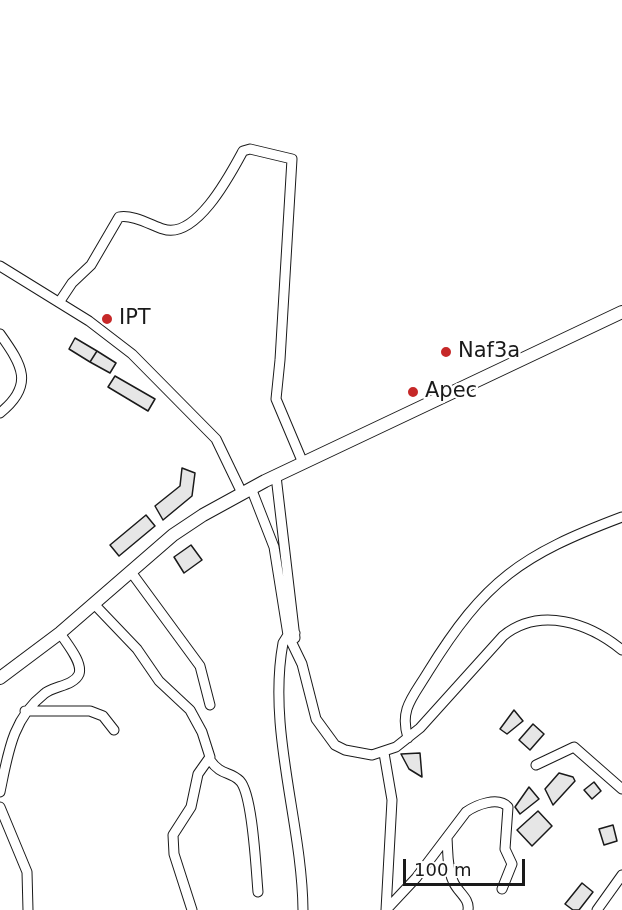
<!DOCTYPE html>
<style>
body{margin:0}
#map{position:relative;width:622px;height:910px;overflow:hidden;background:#fff;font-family:"DejaVu Sans",sans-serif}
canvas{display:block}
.scale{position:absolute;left:403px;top:859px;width:122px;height:27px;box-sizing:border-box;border:3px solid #1a1a1a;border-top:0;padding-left:8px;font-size:18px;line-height:21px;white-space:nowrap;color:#1a1a1a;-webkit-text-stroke:4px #fff;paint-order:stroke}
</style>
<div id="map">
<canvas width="622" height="910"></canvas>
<div class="scale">100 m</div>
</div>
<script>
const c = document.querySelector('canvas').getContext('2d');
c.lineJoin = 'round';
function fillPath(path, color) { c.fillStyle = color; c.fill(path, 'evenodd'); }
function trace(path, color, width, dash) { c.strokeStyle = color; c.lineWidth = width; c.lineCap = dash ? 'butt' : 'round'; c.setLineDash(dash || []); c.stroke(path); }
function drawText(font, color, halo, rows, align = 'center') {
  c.font = font + ' "DejaVu Sans",sans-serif'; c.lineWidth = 4.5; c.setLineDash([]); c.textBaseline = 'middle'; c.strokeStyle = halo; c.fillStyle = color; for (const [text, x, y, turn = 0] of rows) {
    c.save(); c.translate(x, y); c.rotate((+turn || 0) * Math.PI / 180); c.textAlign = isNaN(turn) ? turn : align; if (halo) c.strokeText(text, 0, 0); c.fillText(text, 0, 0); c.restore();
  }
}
const building = new Path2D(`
 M75 338 97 351 90 362 69 349Z
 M97 351 116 363 110 373 90 362Z
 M115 376 155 399 148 411 108 387Z
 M182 468 195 473 192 496 163 520 155 506 180 486Z
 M146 515 155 526 119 556 110 545Z
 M191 545 202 560 184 573 174 557Z
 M514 710 523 721 507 734 500 729Z
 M533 724 544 734 530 750 519 740Z
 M420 753 422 777 409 769 401 754Z
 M559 773 573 777 575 781 553 805 545 789Z
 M594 782 601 791 592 799 584 790Z
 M529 787 539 799 520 814 515 807Z
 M538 811 552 826 532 846 517 830Z
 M613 825 617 841 604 845 599 829Z
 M582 883 593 892 579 910H573L565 904Z`);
const minor = new Path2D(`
 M0 266 89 321 132 354 216 439 242 493
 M60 301 72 283 91 265 119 217C132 214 151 225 163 229 196 240 230 175 243 151L250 149 292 159 280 360 276 399 303 463
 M0 334C22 365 35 385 0 413
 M276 476 295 638
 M251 488 274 547 288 635 302 664 316 719 335 745 345 750 372 755 396 747 420 728 503 636C540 606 589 623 622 650
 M131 572 200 666 210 705
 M94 604 137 649 159 681 190 710 202 732 210 757 198 774 191 807 173 835 174 854 192 910
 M295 633 288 635 283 643C267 730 302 822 303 910
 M25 711H90L103 716 114 730
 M408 738C399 709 413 697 428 672 485 580 521 555 622 517
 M384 753 392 800 386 910
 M210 760C221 776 230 771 240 781 253 795 256 871 258 892
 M536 765 574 747 622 789
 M0 792C8 754 12 719 44 694 53 686 74 686 79 674 83 662 66 643 60 633
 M0 807 27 872 28 910
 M447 838C448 851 447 868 453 881 457 892 470 898 468 910
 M386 910 416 878 466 812C476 805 498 796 508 807L505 849 512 864 502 889
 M597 910 622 875`);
const major = new Path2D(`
 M0 678 60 633 173 535 203 515 265 481 622 312`);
const markers = [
 [107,319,6,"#c62828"],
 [446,352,6,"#c62828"],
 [413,392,6,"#c62828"]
];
const poiNames = [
 ["IPT",119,319],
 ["Naf3a",458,352],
 ["Apec",425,392]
];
fillPath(building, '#e6e6e6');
trace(building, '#1a1a1a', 1.5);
trace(minor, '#1a1a1a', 11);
trace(major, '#1a1a1a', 14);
trace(minor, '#fff', 9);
trace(major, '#fff', 12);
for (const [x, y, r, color] of markers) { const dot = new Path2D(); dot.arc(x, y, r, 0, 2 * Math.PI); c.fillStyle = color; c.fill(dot); trace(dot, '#fff', 2); }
drawText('21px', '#1a1a1a', '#fff', poiNames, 'left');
</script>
